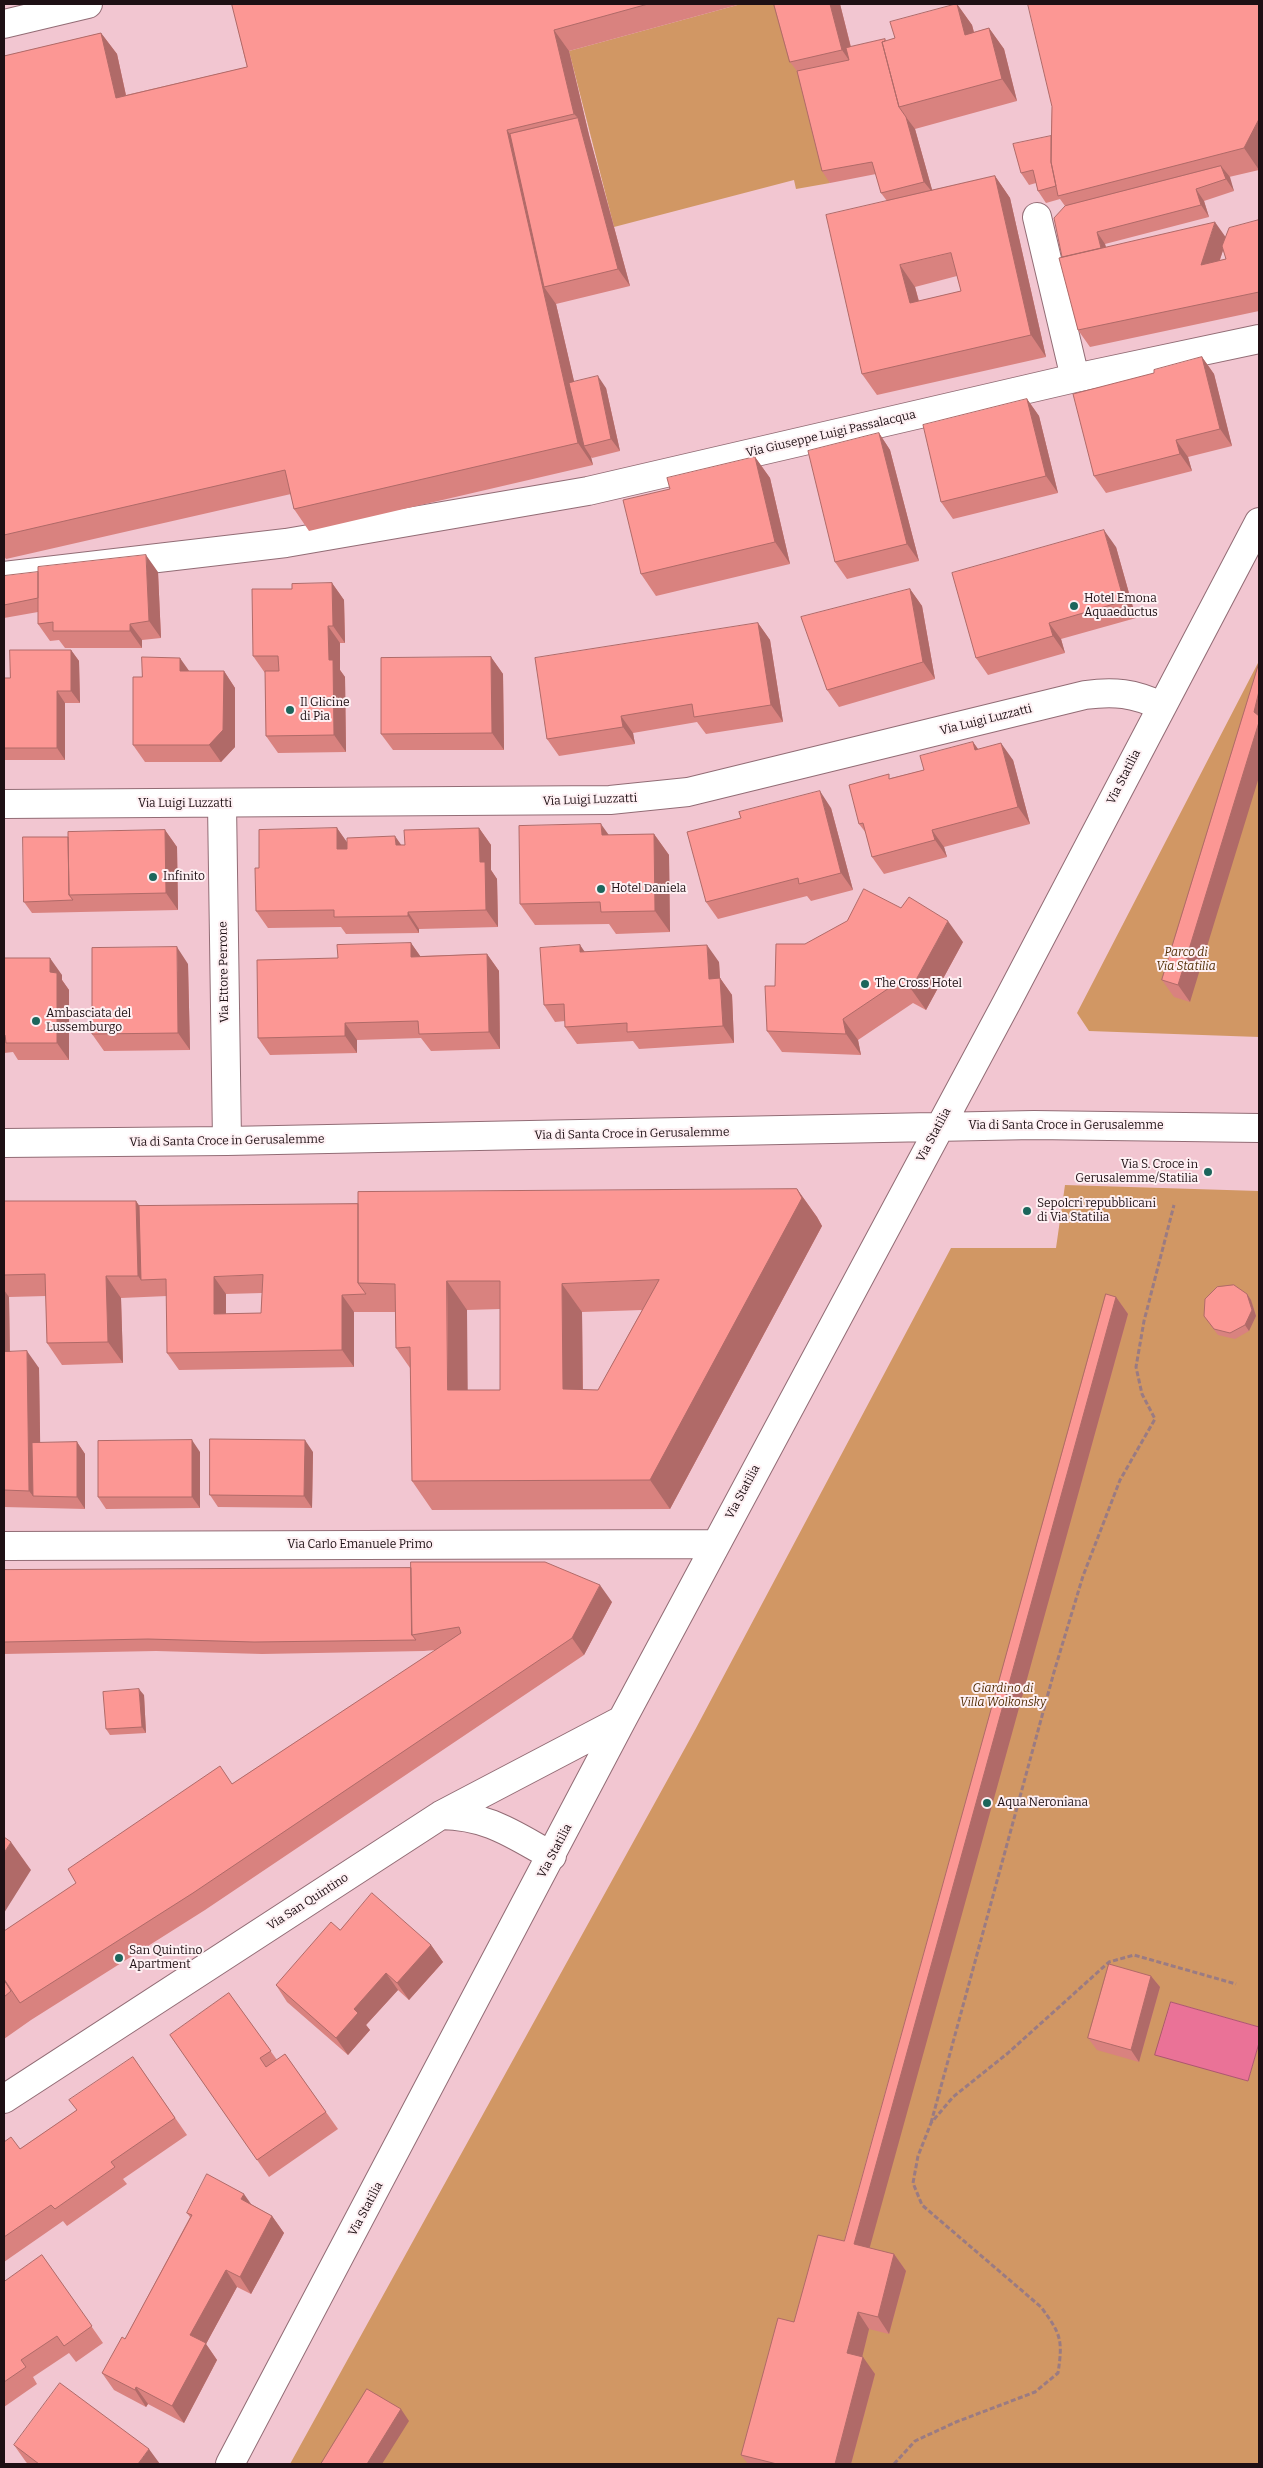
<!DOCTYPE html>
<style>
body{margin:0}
#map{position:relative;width:1263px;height:2468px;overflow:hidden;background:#f2c6d1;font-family:Bitter,serif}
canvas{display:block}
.frame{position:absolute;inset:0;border:5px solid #1e1014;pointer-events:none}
</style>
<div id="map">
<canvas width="1263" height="2468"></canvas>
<div class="frame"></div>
</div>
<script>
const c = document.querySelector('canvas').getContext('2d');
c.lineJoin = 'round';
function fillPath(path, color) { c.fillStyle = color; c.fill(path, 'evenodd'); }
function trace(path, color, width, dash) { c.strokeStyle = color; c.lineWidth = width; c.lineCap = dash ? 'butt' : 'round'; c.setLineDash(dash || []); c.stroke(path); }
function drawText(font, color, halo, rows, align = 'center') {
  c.font = font + ' Bitter,serif'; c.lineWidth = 4; c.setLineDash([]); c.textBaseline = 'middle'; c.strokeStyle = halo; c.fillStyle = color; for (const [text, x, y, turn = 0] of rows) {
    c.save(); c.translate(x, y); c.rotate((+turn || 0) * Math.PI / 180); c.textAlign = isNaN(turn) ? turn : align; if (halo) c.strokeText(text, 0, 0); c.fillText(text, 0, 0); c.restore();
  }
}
const green = new Path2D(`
 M741 4H783L830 183 796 189 794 180 614 227 569 51Z
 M1259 661V1037L1089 1031 1077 1013Z
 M1065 1185 1259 1191V2027L1171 2002 1156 2054 1248 2081 1259 2043V2464H290L695 1730 951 1248H1056Z`);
const water = new Path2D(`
 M1171 2002 1259 2027V2043L1248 2081 1155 2055Z`);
const path = new Path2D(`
 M931 2123 1054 1672 1083 1576 1120 1480 1155 1419 1142 1394 1136 1367 1144 1321 1174 1205
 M894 2464 915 2441 956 2422 1035 2392 1058 2373C1063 2340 1061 2334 1041 2307L922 2205 913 2183 918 2156 931 2123 953 2097 1008 2053 1109 1962 1134 1955 1236 1984`);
const minor = new Path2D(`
 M1037 217 1075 378
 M4 576 286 543 588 491 1075 378 1259 339
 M4 804 610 800 688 792 1085 695C1114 691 1134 693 1161 706
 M222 804 227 1141
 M4 1143 227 1141 1034 1125 1259 1128
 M4 1546 716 1544
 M441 1815C489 1816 512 1834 552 1856
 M4 2099 441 1815 622 1720
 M230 2464 622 1720 1007 1002 1259 522`);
const major = new Path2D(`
 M4 24 88 4`);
const wall = new Path2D(`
 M232 4H741L569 51 589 135 630 286 556 304 574 382 606 388 620 451 592 458 591 457 593 465 309 531 294 509 291 494 6 559 4 556V56L101 33 117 54 126 95 247 67Z
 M774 4H840L851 47 885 39 886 41 895 38 957 4 972 25 974 32 989 28 1004 49 1017 101 915 129 932 190 995 176 1010 198 1046 357 877 395 862 374 887 201 881 193 876 174 830 183 822 171 797 71 790 62ZM957 276 961 291 919 301 915 287Z
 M1259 4V170L1229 177 1234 191 1204 201 1209 217 1105 244 1106 247 1225 237 1259 220V311L1090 347 1078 330 1062 257 1065 206 1060 199 1046 203 1038 191 1036 183 1029 185 1021 173 1051 136 1052 107ZM1223 250 1226 259 1220 260Z
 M1202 357 1214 374 1232 446 1188 457 1192 471 1106 493 1094 476 1154 373Z
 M1027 399 1039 416 1058 493 953 519 941 502Z
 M879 433 890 450 919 561 847 579 835 562Z
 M755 457 770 478 790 564 656 596 641 574 670 489Z
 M1116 547 1136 618 1061 639 1065 653 988 675 976 658Z
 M158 572 161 638 142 640V648H65L59 640 50 641 38 624V612L4 618V576Z
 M332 583 344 600 345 643H340V670L345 677 346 752 278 753 266 736 265 673 253 656 292 589Z
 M910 589 922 606 935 679 839 707 827 690Z
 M758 623 770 640 783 722 706 734 697 722 633 733 635 744 559 756 547 739Z
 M71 650 79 661 80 703H65V760H4V678H10Z
 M491 657 503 674 504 750H393L381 734Z
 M1259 663 1190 1002 1174 997 1162 980Z
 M190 671H224L235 688V747L221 762H145L133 745 142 677Z
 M973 742 978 749 1013 760 1030 824 944 847 947 857 884 874 872 857 866 833 859 824 891 778 924 770Z
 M831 808 853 890 811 901 807 896 718 919 706 902Z
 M337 828 347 843 405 845 479 828 491 845V870L497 879 498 927 419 929V933L346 934 341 927 268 928 256 911 259 868Z
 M165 830 177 847 178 910 32 913 24 902 68 837Z
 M654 834 669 855 670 932 616 934 609 924 535 925 520 904 609 835Z
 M963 942 926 1010 913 1003 858 1040 861 1055 782 1052 767 1031 775 986Z
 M411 943 420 956 487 954 499 971 500 1049 431 1051 421 1038 357 1040V1053L270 1055 258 1038 338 958Z
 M580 945 584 952 719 962 720 978 732 995 734 1043 639 1049 633 1041 577 1044 565 1027V1021L555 1022 544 1005Z
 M4 958 62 975V980L69 990V1060H18L13 1052 4 1053Z
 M188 964 190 1050 104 1051 92 1034Z
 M797 1189 817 1217 822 1226 670 1509 432 1510 412 1481 410 1368 396 1348 395 1312H354V1367L179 1370 167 1353V1296L121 1298 123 1363 62 1365 47 1343 46 1296 9 1297 10 1351 39 1368 40 1443 77 1442 85 1454V1509L4 1507V1201H136L139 1206 358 1204ZM262 1293 261 1313 226 1314V1294ZM500 1309V1390H467V1310ZM642 1310 598 1390H583L582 1312Z
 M1247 1294 1251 1300 1256 1316 1249 1331 1235 1339 1218 1335 1204 1316Z
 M1116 1297 1128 1314 869 2248 894 2254 906 2271 889 2334 869 2329 862 2357 875 2374 851 2464H748L741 2455 794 2322 844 2241Z
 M200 1452V1508L106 1509 98 1497Z
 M313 1452 312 1508 218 1507 210 1495Z
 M4 1570 612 1602 584 1655 205 1910 31 2020 4 2039V1931L232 1784 436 1650 424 1651 262 1654 156 1651 4 1654Z
 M144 1695 146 1733 110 1735 106 1729Z
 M340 1930 431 1945 443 1962 409 2000 398 1990 366 2025 370 2030 348 2055 287 2002 276 1985Z
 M1151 1976 1160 1987 1139 2062 1097 2050 1088 2038Z
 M229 1993 277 2060 285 2054 338 2129 269 2177 170 2035Z
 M133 2057 187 2135 123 2179 127 2184 67 2226 63 2221 4 2262V2142L20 2149 77 2110Z
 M251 2204 272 2216 284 2233 251 2294 237 2287 206 2344 217 2360 184 2423 148 2404 146 2407 114 2390 102 2373 125 2339 190 2217 187 2213Z
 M42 2255 103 2343 76 2362 69 2353 33 2377 37 2384 4 2407V2282Z
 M14 2445 160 2464H28L26 2462Z`);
const shadedWall = new Path2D(`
 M830 4H840L857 72 842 50Z
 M957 4 972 25 980 56 965 35Z
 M989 28 1004 49 1017 101 1002 79Z
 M554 30 569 51 589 135 630 286 618 269 578 118 574 114Z
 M101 33 117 54 131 119 116 98Z
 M906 117 915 129 933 193 924 182Z
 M1259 119V170L1244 148Z
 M507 130 522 151 544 287 556 304 589 445 584 446 591 457 593 465 578 443Z
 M1221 166 1230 177 1234 191 1226 179Z
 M995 176 1010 198 1046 357 1031 335Z
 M1196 189 1204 201 1209 217 1201 205Z
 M1215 222 1227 239 1212 282 1201 265Z
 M1097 232 1105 244 1111 266 1103 254Z
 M900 265 915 287 925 325 910 303Z
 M1202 357 1214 374 1232 446 1220 429Z
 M598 376 606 388 620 451 611 439Z
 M1027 399 1039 416 1058 493 1046 476Z
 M879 433 890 450 919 561 907 544Z
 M1176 440 1188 457 1192 471 1180 454Z
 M755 457 770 478 790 564 775 542Z
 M1104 530 1116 547 1136 618 1124 601Z
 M146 555 158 572 161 638 149 621Z
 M332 583 344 600 345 643 333 626Z
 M910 589 922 606 935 679 923 662Z
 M758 623 770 640 783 722 771 705Z
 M1049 623 1061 639 1065 653 1053 636Z
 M130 624 142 640V648L130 631Z
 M328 626 340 643V670L345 677 346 752 334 735 329 660Z
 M71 650 79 661 80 703 71 691Z
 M491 657 503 674 504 750 492 733Z
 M180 658 192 675 180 671Z
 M224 671 235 688V747L221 762 209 745Z
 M57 691 65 703V760L57 748Z
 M1259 691V719L1254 712Z
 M621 716 633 733 635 744 623 727Z
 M1259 722V777L1190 1002 1178 985Z
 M973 742 985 759 975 750Z
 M1001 743 1013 760 1030 824 1018 807Z
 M820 791 831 808 853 890 841 873Z
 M601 824 616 845 602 835Z
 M337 828 349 845V866L337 849Z
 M479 828 491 845V870L497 879 498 927 486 910 480 862Z
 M165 830 177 847 178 910 166 893Z
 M932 830 944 847 947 857 935 840Z
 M654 834 669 855 670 932 655 911Z
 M395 836 407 853 396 845Z
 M408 912 419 929V933L408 916Z
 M948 921 963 942 926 1010 911 989Z
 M411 943 423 960 411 957Z
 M580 945 592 962 580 952Z
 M707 945 719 962 721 996 709 979Z
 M177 947 188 964 190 1050 178 1033Z
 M487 954 499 971 500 1049 489 1032Z
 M50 958 62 975V980L69 990V1060L57 1043 50 972Z
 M720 978 732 995 734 1043 723 1026Z
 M843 1019 858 1040 861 1055 846 1034Z
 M345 1023 357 1040V1053L345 1036Z
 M797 1189 817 1217 822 1226 670 1509 650 1480Z
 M136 1201 151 1223 141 1280 138 1276Z
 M106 1276 121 1298 123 1363 108 1342Z
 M214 1277 226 1294V1331L214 1314Z
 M447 1281 467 1310 468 1419 448 1390Z
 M562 1284 582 1312 583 1418 563 1389Z
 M4 1290 9 1297 10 1369 4 1359Z
 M1247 1294 1251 1300 1256 1316 1249 1331 1245 1325Z
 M342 1295 354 1312V1367L342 1350Z
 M1116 1297 1128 1314 866 2261 854 2244Z
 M27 1351 39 1368 41 1496H33L29 1491Z
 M192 1440 200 1452V1508L192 1497Z
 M305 1440 313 1452 312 1508 304 1496Z
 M77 1442 85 1454V1509L77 1497Z
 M600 1585 612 1602 584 1655 572 1638Z
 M139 1689 144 1695 146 1733 142 1727Z
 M11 1842 31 1870 4 1913V1853Z
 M431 1945 443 1962 409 2000 397 1983Z
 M386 1973 398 1990 366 2025 370 2030 348 2055 336 2038 354 2009Z
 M1151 1976 1160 1987 1139 2062 1131 2050Z
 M244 2194 256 2211 241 2199Z
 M272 2216 284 2233 251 2294 240 2277Z
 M894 2254 906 2271 889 2334 878 2317Z
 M226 2270 237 2287 206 2344 217 2360 184 2423 172 2406 190 2335Z
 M858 2312 869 2329 859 2370 847 2353Z
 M863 2357 875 2374 851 2464H835Z
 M136 2387 148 2404 146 2407 135 2390Z
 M401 2409 409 2421 382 2464H367Z
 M149 2449 160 2464H138Z`);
const building = new Path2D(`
 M232 4H648L554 30 574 114 507 130 578 443 294 509 285 470 4 535V56L101 33 116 98 247 67Z
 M774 4H830L842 50 790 62Z
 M957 4 965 35 989 28 1002 79 899 107 882 42 895 38 890 22Z
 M1028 4H1259V119L1244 148 1058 196 1051 162 1052 107Z
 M885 39V41L882 42 899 107 906 117 924 182 881 193 872 162 822 171 797 71 849 60 846 48Z
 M578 118 618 269 544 287 510 134Z
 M1051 136V162L1056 186 1038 191 1033 170 1021 173 1013 144Z
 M1221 166 1226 179 1196 189 1201 205 1097 232 1101 248 1062 257 1054 218 1065 206Z
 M995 176 1031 335 862 374 826 215ZM951 253 961 291 910 303 900 265Z
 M1259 220V292L1078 330 1059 258 1215 222 1201 265 1226 259 1222 246 1229 228Z
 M1202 357 1220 429 1176 440 1180 454 1094 476 1073 394 1154 373V370Z
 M598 376 611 439 584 446 569 383Z
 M1027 399 1046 476 941 502 923 425Z
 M879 433 907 544 835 562 808 451Z
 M755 457 775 542 641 574 623 500 670 489 667 478Z
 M1104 530 1124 601 1049 623 1053 636 976 658 952 573Z
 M146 555 149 621 130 624V631H53V622L38 624V567Z
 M38 572V598L4 605V576Z
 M332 583 333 626H328L329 660H333L334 735 266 736 265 671H279L278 656H253L252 589H292V584Z
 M910 589 923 662 827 690 801 617Z
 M758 623 771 705 694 717 692 704 621 716 623 727 547 739 535 658Z
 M10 650H71V691H57V748H4V678H10Z
 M142 657 180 658V671H224L223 730 209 745H133V677H142Z
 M491 657 492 733 381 734V658Z
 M1259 663V691L1254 712 1259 716V722L1178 985 1162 980Z
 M973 742 975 750 1001 743 1018 807 932 830 935 840 872 857 863 823 859 824 849 785 889 774V779L924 770 920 756Z
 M820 791 841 873 799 884 798 878 706 902 687 832 741 818 739 812Z
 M601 824 602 835 654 834 655 911 601 912 600 902 520 904 519 826Z
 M337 828V849H347V838L395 836 396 845H405L404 830 479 828 480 862H485L486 910 408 912V916L334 917V910L256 911 255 868H259V830Z
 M165 830 166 893 69 895 68 832Z
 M23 837H68L69 895 73 900 24 902Z
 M864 889 901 908 909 897 948 921 911 989 898 982 843 1019 846 1034 767 1031 765 986H775L776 944H805L847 921Z
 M411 943V957L487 954 489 1032 419 1034 418 1021 345 1023V1036L258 1038 257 960 338 958 337 945Z
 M580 945V952L707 945 709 979 720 978 723 1026 627 1032V1023L565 1027 564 1004 544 1005 540 948Z
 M177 947 178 1033 92 1034V948Z
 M4 958H50V972L57 973V1043H6L5 1035H4Z
 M797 1189 802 1198 650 1480 412 1481 410 1347 396 1348 395 1284 358 1283V1192ZM659 1280 598 1390 563 1389 562 1284ZM447 1281H500V1390H448Z
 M4 1201H136L138 1276H106L108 1342 47 1343 45 1274 4 1275Z
 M358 1204V1283L366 1294 342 1295V1350L167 1353 166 1279 141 1280 139 1206ZM263 1275 261 1313 214 1314V1277Z
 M1234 1285 1247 1294 1252 1310 1245 1325 1230 1333 1214 1329 1204 1316 1205 1299 1217 1287Z
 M1106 1294 1116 1297 854 2244 894 2254 878 2317 858 2312 847 2353 863 2357 835 2464H777L741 2455 778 2318 794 2322 818 2235 844 2241Z
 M27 1351 29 1491 4 1490V1352Z
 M210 1439 305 1440 304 1496 210 1495Z
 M192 1440V1497H98V1441Z
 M77 1442V1497L33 1496 32 1443Z
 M411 1562H545L600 1585 572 1638 193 1893 20 2003 4 1979V1931L76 1883 68 1869 220 1766 232 1784 461 1633 459 1627 412 1635Z
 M411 1568 412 1635 416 1640 254 1642 148 1639 4 1642V1570Z
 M139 1689 142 1727 106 1729 103 1692Z
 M4 1837 11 1842 4 1853Z
 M372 1893 431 1945 397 1983 386 1973 354 2009 358 2013 336 2038 276 1985 331 1922 340 1930Z
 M1109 1964 1151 1976 1131 2050 1088 2038Z
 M4 1980 11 1991 4 1997Z
 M229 1993 271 2051 260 2058 266 2067 285 2054 326 2112 257 2160 170 2035Z
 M133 2057 175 2118 111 2162 115 2167 55 2209 51 2205 4 2237V2142L11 2137 20 2149 77 2110 69 2100Z
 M207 2174 244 2194 241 2199 272 2216 240 2277 226 2270 190 2335 206 2343 172 2406 136 2387 135 2390 102 2373 122 2337 125 2339 192 2215 187 2213Z
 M42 2255 92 2326 64 2346 57 2336 21 2360 26 2367 4 2382V2282Z
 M60 2383 149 2449 138 2464H39L14 2445Z
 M367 2389 401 2409 367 2464H321Z`);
const markers = [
 [1074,606,5,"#1d665c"],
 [290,710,5,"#1d665c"],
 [153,877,5,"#1d665c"],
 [601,889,5,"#1d665c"],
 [865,984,5,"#1d665c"],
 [36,1021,5,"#1d665c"],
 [1208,1172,5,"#1d665c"],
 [1027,1211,5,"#1d665c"],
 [987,1803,5,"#1d665c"],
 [119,1958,5,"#1d665c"]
];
const streetNames = [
 ["Via Giuseppe Luigi Passalacqua",831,434,-13],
 ["Via Luigi Luzzatti",986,720,-14],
 ["Via Statilia",1124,777,-63],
 ["Via Luigi Luzzatti",590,800,-2],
 ["Via Luigi Luzzatti",185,804],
 ["Via Ettore Perrone",224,972,-91],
 ["Via di Santa Croce in Gerusalemme",1066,1126],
 ["Via di Santa Croce in Gerusalemme",632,1134,-1],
 ["Via Statilia",934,1135,-62],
 ["Via di Santa Croce in Gerusalemme",227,1141,-1],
 ["Via Statilia",743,1492,-62],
 ["Via Carlo Emanuele Primo",360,1545],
 ["Via Statilia",555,1851,-62],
 ["Via San Quintino",308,1902,-33],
 ["Via Statilia",366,2209,-62]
];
const poiNames = [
 ["Hotel Emona",1084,599],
 ["Aquaeductus",1084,613],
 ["Il Glicine",300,703],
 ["di Pia",300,717],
 ["Infinito",163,877],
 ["Hotel Daniela",611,889],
 ["The Cross Hotel",875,984],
 ["Ambasciata del",46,1014],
 ["Lussemburgo",46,1028],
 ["Via S. Croce in",1198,1165,"right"],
 ["Gerusalemme/Statilia",1198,1179,"right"],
 ["Sepolcri repubblicani",1037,1204],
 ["di Via Statilia",1037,1218],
 ["Aqua Neroniana",997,1803],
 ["San Quintino",129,1951],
 ["Apartment",129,1965]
];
const parkNames = [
 ["Parco di",1186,953],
 ["Via Statilia",1186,967],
 ["Giardino di",1003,1689],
 ["Villa Wolkonsky",1003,1703]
];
fillPath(green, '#d19764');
fillPath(water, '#ea7297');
trace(water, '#ad5570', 1);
trace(minor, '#926c75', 30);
trace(major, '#926c75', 30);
trace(path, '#9a7b83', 3, [5, 2.5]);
trace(minor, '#fff', 28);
trace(major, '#fff', 28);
fillPath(wall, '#d9827f');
fillPath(shadedWall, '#b06a68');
fillPath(building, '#fc9794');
trace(building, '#b06a68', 1);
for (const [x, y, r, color] of markers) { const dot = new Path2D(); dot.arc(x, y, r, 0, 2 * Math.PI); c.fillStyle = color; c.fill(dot); trace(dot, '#fef0f3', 2); }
drawText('12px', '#1e1014', '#fef0f3', streetNames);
drawText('12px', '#1e1014', '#fef0f3', poiNames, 'left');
drawText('italic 12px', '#543008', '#fef0f3', parkNames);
</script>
